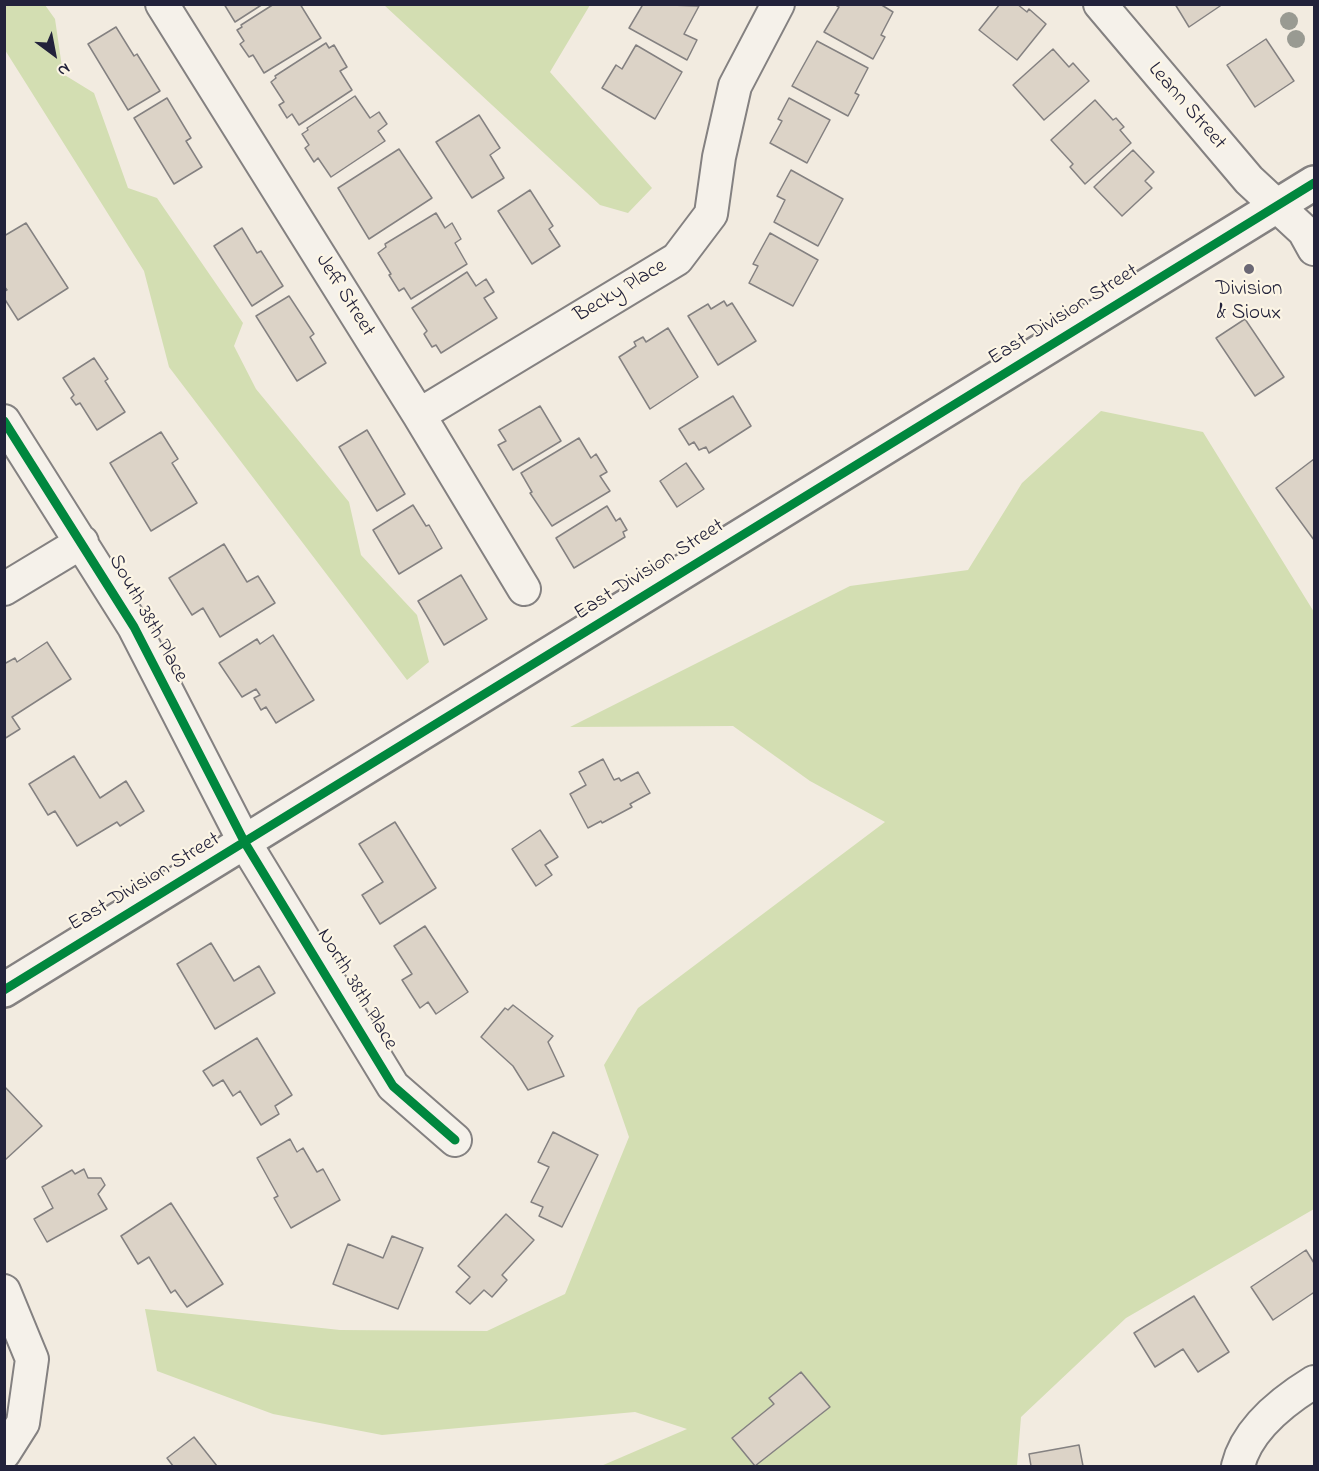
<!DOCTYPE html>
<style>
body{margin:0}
#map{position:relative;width:1319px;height:1471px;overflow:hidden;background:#f2ebe0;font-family:"Indie Flower",sans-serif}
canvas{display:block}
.frame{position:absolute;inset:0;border:6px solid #22223b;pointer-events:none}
.north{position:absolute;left:24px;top:24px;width:60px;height:60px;-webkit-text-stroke:4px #fcf5e5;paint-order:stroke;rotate:148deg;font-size:16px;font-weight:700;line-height:24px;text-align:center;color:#22223b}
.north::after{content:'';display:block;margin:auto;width:21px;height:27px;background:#22223b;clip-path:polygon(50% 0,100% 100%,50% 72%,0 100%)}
</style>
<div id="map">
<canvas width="1319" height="1471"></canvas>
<div class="frame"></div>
<div class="north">N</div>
</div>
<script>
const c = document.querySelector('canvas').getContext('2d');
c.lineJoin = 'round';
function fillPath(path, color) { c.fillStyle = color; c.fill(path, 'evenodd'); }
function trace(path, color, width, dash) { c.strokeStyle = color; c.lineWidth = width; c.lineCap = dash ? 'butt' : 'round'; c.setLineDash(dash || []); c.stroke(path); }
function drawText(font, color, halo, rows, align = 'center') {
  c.font = font + ' "Indie Flower",sans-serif'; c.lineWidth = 4.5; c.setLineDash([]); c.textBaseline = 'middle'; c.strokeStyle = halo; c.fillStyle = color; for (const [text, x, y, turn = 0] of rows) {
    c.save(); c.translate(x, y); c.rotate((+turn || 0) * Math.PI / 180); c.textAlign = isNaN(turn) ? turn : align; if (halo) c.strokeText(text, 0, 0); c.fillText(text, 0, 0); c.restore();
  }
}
const green = new Path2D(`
 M5 4 45 5 55 19 63 74 94 93 128 188 157 198 243 323 234 346 256 389 349 502 361 555 417 615 429 662 407 680 169 367 144 271 5 50Z
 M384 5H590L550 72 652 188 628 213 600 205Z
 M1101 411 1203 432 1314 612V1209L1126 1318 1021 1417 1017 1466H601L687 1429 635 1412 382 1435 273 1414 157 1371 145 1309 340 1330 487 1331 565 1294 629 1137 604 1065 638 1008 885 822 810 781 733 726 570 727 850 586 968 570 1022 483Z`);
const building = new Path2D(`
 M224 4H263L235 22Z
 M274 4H300L321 38 264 73 253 55 249 57 240 44 244 41 237 30 242 27 241 25Z
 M640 4 699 6 684 34 697 40 687 60 629 28 642 6Z
 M834 4H880L893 12 881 35 885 37 873 59 824 32 839 7Z
 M1000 4H1017L1027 12 1029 9 1046 24 1017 60 979 30Z
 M1175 4H1223L1189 27Z
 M116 27 134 56 137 54 160 91 128 110 88 44Z
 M1266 39 1294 81 1255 107 1227 65Z
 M817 41 868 68 855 93 859 95 848 116 792 86Z
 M326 43 329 48 334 45 347 67 340 71 352 90 299 125 292 114 287 118 279 105 284 102 271 82 276 78 275 76Z
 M636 45 682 72 655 119 602 88 616 65 622 69Z
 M1053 49 1069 67 1073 63 1089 81 1044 120 1013 85Z
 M355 96 370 118 379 112 387 124 378 131 385 141 331 177 318 158 314 162 305 148 309 145 302 134 308 130 307 128Z
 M167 98 191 138 186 141 202 167 174 184 134 118Z
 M789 98 830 120 807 163 770 143 782 121 778 119Z
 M1095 100 1113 120 1116 118 1124 127 1120 130 1131 143 1085 184 1070 167 1073 164 1051 140Z
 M479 115 500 148 490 155 504 178 472 198 436 142Z
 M399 149 432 198 369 239 338 188Z
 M1133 150 1154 172 1145 181 1152 188 1122 216 1094 187Z
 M791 170 843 199 818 246 774 222 785 200 777 196Z
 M530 190 553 226 549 229 560 246 532 264 498 211Z
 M436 213 445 228 452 223 461 239 455 243 467 264 411 299 404 288 399 291 389 275 391 274 378 253 386 247 385 244Z
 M26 223 68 288 18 320 4 298V292L7 290 4 286V236Z
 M242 228 257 253 261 251 283 286 252 306 214 246Z
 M770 233 818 260 793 306 749 283 758 266 753 264Z
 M467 272 476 286 486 279 494 292 484 298 497 318 441 353 436 345 432 347 424 334 427 331 412 308Z
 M289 296 314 334 310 337 326 363 297 381 256 316Z
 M724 301 727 306 732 303 756 341 718 365 688 316 708 304 711 309Z
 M1245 319 1284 377 1255 396 1216 338Z
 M668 328 698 377 650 409 619 357 636 346 634 342 643 337 646 342Z
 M94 358 108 379 105 381 125 412 97 430 80 403 76 405 71 398 74 395 63 378Z
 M733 396 751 426 709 453 706 447 699 450 694 442 689 445 679 429Z
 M540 406 561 441 513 470 498 445 506 441 499 430Z
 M367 430 405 494 377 511 339 447Z
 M161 432 178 459 172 463 197 503 151 531 110 463Z
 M579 438 591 458 596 454 607 472 600 476 610 491 552 526 530 493 532 492 521 473Z
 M1314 459V540L1276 488Z
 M686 463 704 489 677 507 660 481Z
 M413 505 426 526 429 525 442 548 399 574 373 530Z
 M607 506 616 521 620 518 627 530 623 532 625 537 574 568 556 538Z
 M224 544 247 582 258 576 275 603 220 637 203 608 192 615 169 578Z
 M461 575 487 619 444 645 418 601Z
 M273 635 314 700 276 723 266 707 261 710 254 698 260 695 256 689 242 697 219 663 257 639 260 644Z
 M47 642 71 679 12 717 20 729 4 739V664L15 658 17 662Z
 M74 756 100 798 126 781 144 811 120 826 117 822 77 846 55 811 48 815 29 784Z
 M603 759 614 780 619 778 621 781 638 772 650 793 630 804 632 807 602 823 601 821 588 828 570 794 586 785 579 772Z
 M395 822 436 888 380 924 362 895 383 882 359 844Z
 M540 830 558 857 545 865 552 875 536 886 512 849Z
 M425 926 468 992 436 1014 428 1002 420 1008 402 980 412 974 394 946Z
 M211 943 234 981 259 966 275 993 215 1029 177 964Z
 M513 1005 553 1036 548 1042 564 1076 528 1090 513 1066 481 1037 505 1008 508 1010Z
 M257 1038 292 1095 275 1106 279 1114 261 1125 240 1091 233 1096 223 1080 213 1086 203 1071Z
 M4 1086 42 1126 5 1160H4Z
 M553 1132 598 1155 562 1227 539 1216 543 1207 531 1202 549 1167 538 1162Z
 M290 1139 297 1152 303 1148 317 1172 323 1169 340 1200 291 1228 274 1198 278 1196 257 1158Z
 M84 1169 88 1178H101L105 1185 98 1194 107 1209 47 1242 34 1219 53 1208 42 1187 72 1170 75 1174Z
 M171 1203 223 1284 187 1307 175 1290 171 1293 149 1257 138 1264 121 1236Z
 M506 1214 534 1240 502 1275 507 1280 492 1297 484 1290 470 1304 456 1292 470 1277 458 1266Z
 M392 1236 423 1248 398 1309 333 1284 348 1244 383 1258Z
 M1306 1250 1314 1263V1295L1313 1293 1273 1320 1251 1287Z
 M1194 1296 1229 1352 1198 1372 1183 1349 1155 1367 1134 1333Z
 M801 1372 830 1407 755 1466 732 1438 774 1404 769 1398Z
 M194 1437 217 1466H173L167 1458Z
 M1079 1445 1083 1466H1031L1029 1454Z`);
const street = new Path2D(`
 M162 4 419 415 524 589
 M1100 4 1249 180 1304 231 1314 249
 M419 415 677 259 711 214 719 157 735 86 778 4
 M4 421 134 627 245 843 393 1086 455 1140
 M4 589 82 542
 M4 1291 32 1359 23 1423 4 1453
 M1238 1466C1247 1429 1283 1401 1314 1382`);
const secondary = new Path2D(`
 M4 990 1314 183`);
const cycleway = new Path2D(`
 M4 421 134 627 245 843 393 1086 455 1140
 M4 990 1314 183`);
const trees = [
 [1289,21],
 [1296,39]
];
const markers = [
 [1249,269,6,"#6b6875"]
];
const streetNames = [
 ["Leann Street",1186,107,49],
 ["Becky Place",621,292,-31],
 ["Jeff Street",344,296,58],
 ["East Division Street",1064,316,-32],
 ["East Division Street",650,571,-32],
 ["South 38th Place",147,619,61],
 ["East Division Street",145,883,-31],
 ["North 38th Place",356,990,59]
];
const poiNames = [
 ["Division",1249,291],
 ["& Sioux",1249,315]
];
fillPath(green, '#d3deb2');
fillPath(building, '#dcd3c7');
trace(building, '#848181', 1.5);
trace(street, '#848181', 36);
trace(secondary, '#848181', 38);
trace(street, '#f5f1ea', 32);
trace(secondary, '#f5f1ea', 33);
trace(cycleway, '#00873e', 9);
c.fillStyle = '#999a92';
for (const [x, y] of trees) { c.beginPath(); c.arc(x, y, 9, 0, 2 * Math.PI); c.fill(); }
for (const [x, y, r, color] of markers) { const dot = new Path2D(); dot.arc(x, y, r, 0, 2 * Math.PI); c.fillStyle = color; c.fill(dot); trace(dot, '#fcf5e5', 2); }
drawText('21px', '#22223b', '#fcf5e5', streetNames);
drawText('21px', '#22223b', '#fcf5e5', poiNames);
</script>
